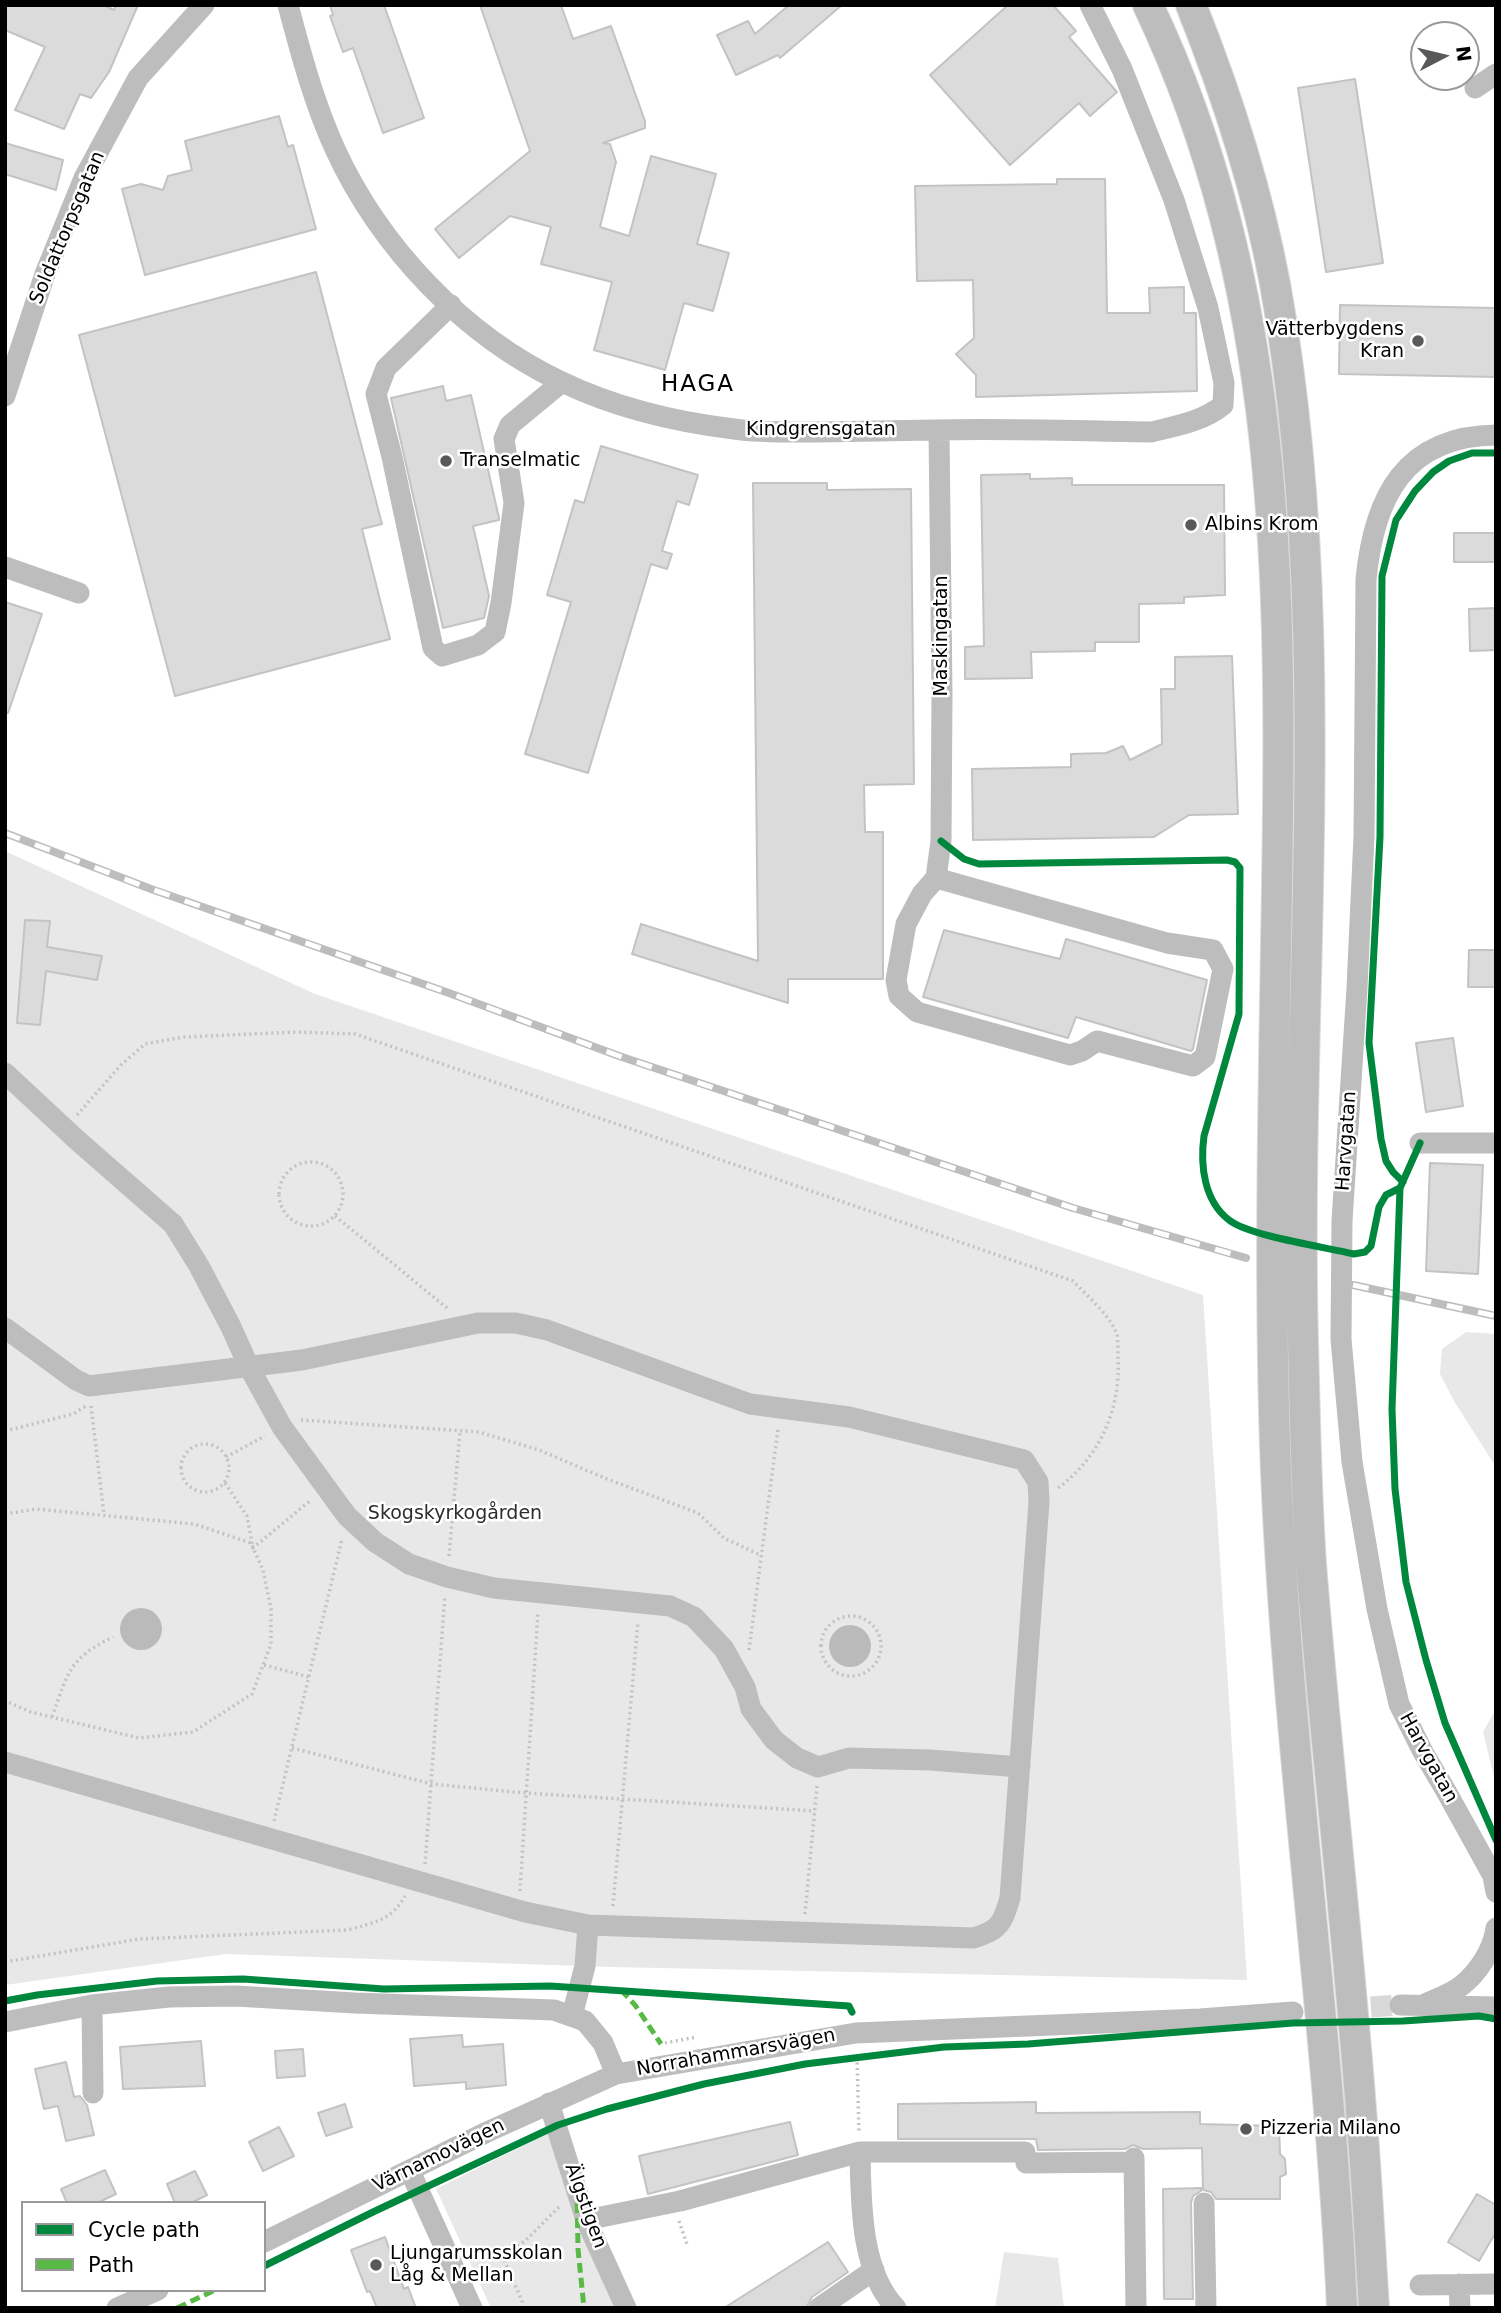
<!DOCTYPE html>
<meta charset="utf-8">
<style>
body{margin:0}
#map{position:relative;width:1501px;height:2313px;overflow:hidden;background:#fff;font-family:"DejaVu Sans",sans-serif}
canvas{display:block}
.frame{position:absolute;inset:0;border:7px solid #000;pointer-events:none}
.legend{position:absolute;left:21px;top:2201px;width:245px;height:91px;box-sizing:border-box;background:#fff;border:2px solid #999;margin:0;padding:9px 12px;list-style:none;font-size:21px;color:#000}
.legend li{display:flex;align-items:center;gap:14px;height:35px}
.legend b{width:35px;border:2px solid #999}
.north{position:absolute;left:1410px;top:21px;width:70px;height:70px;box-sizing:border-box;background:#fff;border:2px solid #999;border-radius:50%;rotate:83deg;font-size:19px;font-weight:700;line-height:28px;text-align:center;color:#000}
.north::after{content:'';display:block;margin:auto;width:24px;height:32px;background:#595959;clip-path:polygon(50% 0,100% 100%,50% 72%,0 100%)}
</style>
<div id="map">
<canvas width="1501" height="2313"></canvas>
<div class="frame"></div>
<ul class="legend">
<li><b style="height:9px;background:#00873e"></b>Cycle path</li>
<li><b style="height:9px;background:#58b947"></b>Path</li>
</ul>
<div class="north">N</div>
</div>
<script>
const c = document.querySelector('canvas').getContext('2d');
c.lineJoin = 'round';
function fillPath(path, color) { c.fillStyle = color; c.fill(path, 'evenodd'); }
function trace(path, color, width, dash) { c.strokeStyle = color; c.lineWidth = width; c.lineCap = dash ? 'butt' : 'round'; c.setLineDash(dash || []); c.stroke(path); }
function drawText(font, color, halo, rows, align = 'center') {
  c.font = font + ' "DejaVu Sans",sans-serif'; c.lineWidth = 5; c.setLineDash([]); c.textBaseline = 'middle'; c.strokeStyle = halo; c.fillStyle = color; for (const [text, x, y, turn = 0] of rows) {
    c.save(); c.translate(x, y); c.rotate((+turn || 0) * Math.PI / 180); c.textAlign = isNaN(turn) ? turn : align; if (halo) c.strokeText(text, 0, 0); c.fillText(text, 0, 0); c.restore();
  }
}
const green = new Path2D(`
 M5 851 315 994 1203 1295 1247 1980 611 1967 226 1954 5 1985Z
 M1466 1332 1496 1334V1467L1454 1401 1440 1374 1442 1349Z
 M1496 1709V1785L1483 1732Z
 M549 2133 621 2308H491L436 2189Z
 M1004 2252 1058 2258 1064 2308H995Z`);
const water = new Path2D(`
 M120 1629a21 21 0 1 1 42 0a21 21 0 1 1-42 0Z
 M829 1646a21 21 0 1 1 42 0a21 21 0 1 1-42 0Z`);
const building = new Path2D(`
 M5 5H103L114 10 116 5H138L109 72 91 98 80 94 64 129 15 110 45 47 5 30Z
 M330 5H384L424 118 383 133 353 48 343 52 330 16 333 15Z
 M480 5H561L573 39 611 26 645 121V128L603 143 610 144 616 162 600 227 629 236 651 156 716 174 697 244 729 253 713 311 684 303 665 370 594 350 612 282 541 264 551 227 510 216 459 258 435 229 530 151Z
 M789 5H842L780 58 778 55 736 75 717 35 748 21 755 34Z
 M1008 5H1053L1076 31 1069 37 1117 92 1090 116 1079 103 1010 165 930 75Z
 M1355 79 1383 263 1326 272 1298 88Z
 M279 116 288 147 293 145 316 229 145 275 122 189 141 184 163 190 168 176 192 170 185 141Z
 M5 143 63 160 56 190 5 174Z
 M1057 179H1105L1107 313H1150L1149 288 1184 287V313H1196V315L1197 391 976 397V375L956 354 974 338 973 280 917 281 915 186 1057 184Z
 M316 272 382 524 362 529 390 639 175 696 79 335Z
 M1340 305 1496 308V377L1339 374Z
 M443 386 446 401 471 395 499 518V520L473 526 489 596 484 618 443 628 391 398Z
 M601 446 698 475 689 505 677 501 662 551 672 554 667 569 651 564 588 773 525 754 571 602 547 595 575 500 584 503Z
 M1030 474V479L1072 478V485H1224L1225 595 1184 597V603L1139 604V642H1095V651L1031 652 1032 678 965 679V647L984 646 981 475Z
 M753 483H827V490L911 489 914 784 864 785 865 832H883V979H788V1003L632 954 641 924 758 961Z
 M1454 533H1496V562H1454Z
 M5 602 42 614 8 713H5Z
 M1496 608V650L1470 651 1469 609Z
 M1232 656 1238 814 1189 815 1154 837 973 840 972 769 1071 767V754L1106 753 1123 746 1130 760 1162 744 1161 689H1175V657Z
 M25 920 50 921 47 947 102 956 97 980 46 971 40 1025 17 1023Z
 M944 930 1060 959 1066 939 1207 980 1193 1049 1191 1051 1076 1017 1068 1038 923 997Z
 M1469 950H1496V987H1468Z
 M1453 1038 1463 1106 1426 1112 1416 1043Z
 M1430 1163 1483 1165 1478 1274 1426 1271Z
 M462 2035 463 2047 503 2044 506 2085 466 2089V2082L414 2086 410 2039Z
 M201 2041 205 2086 123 2089 120 2047Z
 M303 2049 305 2076 277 2078 275 2051Z
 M66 2062 74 2097 80 2096 87 2105 94 2135 66 2141 58 2106 44 2109 35 2069Z
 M1036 2102V2113L1200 2112V2124L1279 2126 1280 2154 1285 2159 1286 2174 1280 2177V2199H1216L1211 2192 1203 2190 1202 2148 1143 2149 1133 2145 1125 2149 1038 2150 1036 2139H898V2104Z
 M345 2104 352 2127 326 2136 318 2113Z
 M790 2122 798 2155 648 2194 639 2156Z
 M279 2127 294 2156 263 2171 249 2142Z
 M105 2170 116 2194 97 2203H67L61 2189Z
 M195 2171 207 2195 191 2203H175L167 2184Z
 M1201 2188V2191L1193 2196 1191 2203 1193 2299H1164L1163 2189Z
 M1477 2194 1496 2205V2232L1479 2261 1448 2242Z
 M385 2237 404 2289 408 2287 416 2308H377L370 2291 367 2292 351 2250Z
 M828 2242 848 2272 812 2297 806 2308H724Z`);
const minorTunnel = new Path2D(`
 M1340 2009 1400 2005`);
const path = new Path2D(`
 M77 1115 121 1065 145 1044 184 1037 297 1032 355 1034 1073 1281C1086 1295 1112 1317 1117 1335 1118 1342 1118 1350 1118 1357 1121 1409 1100 1457 1058 1488
 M279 1194a32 32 0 1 1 64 0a32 32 0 1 1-64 0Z
 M335 1216 447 1308
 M91 1406 104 1514
 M301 1420 479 1432 539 1450 607 1479 698 1513 724 1538 760 1555
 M5 1431 73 1414 86 1406
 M181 1468a24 24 0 1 1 48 0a24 24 0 1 1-48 0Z
 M226 1457 265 1436
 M225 1483 247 1516 253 1548 311 1500
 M5 1514 36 1509 194 1524 251 1543 263 1570 271 1609V1644L252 1694 193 1732 139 1738 31 1712 5 1701
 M449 1556 460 1431
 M821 1646a30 30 0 1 1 60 0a30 30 0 1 1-60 0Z
 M749 1650 778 1429
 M264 1665 309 1677
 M52 1717C68 1673 68 1659 113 1637
 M292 1748 432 1784 525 1793 815 1811
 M274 1821 342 1539
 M425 1864 445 1595
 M520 1891 538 1612
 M613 1906 638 1621
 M805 1914 817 1786
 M5 1962 139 1939 347 1930C373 1923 391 1921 405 1896
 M665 2043 697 2037
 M857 2057 859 2132
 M679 2221 688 2247
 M521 2308 522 2301 505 2262 507 2253 525 2241 561 2205`);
const minor = new Path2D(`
 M288 5C301 54 314 103 335 149 380 247 464 336 562 382 614 407 676 422 734 429 762 433 791 432 820 432 858 431 896 431 934 430 1006 428 1079 431 1151 432 1176 426 1202 422 1223 405L1224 383 1208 308 1174 200 1122 69 1090 5
 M1475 88 1496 74
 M451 305 386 368 376 394 392 457 433 648 442 656 478 645 495 632 501 603 514 503 504 439 510 425 562 382
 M5 396 45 274 84 178 138 78 204 5
 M1496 435C1404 436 1374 498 1366 579L1364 836 1357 988 1342 1221 1341 1339 1352 1462 1377 1609 1399 1704 1423 1752 1446 1791 1493 1876 1496 1892
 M5 567 79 593
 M936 878 1167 943 1213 950 1223 969 1205 1057 1193 1066 1097 1041 1082 1051 1070 1055 917 1012 899 996 896 980 906 924 922 894 936 878 941 841 942 694 939 430
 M5 1073 77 1140 173 1224 199 1266 231 1327 249 1367 282 1427 347 1516 375 1542 409 1564 447 1577 494 1588 670 1606 694 1617 724 1649 745 1687 751 1709 774 1740 797 1758 818 1767 849 1758 930 1760 1020 1767
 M1420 1143H1496
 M5 1328 76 1380 89 1386 302 1360 478 1323H516L547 1330 750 1404 849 1417 1024 1460 1038 1482 1039 1502 1010 1898C1003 1923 999 1931 973 1938L588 1925 525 1912 5 1762
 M1425 2004C1436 1999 1451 1994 1461 1986 1478 1973 1493 1950 1496 1928
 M92 2005 93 2093
 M1400 2005 1496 2007
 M572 2016 585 1966 588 1925
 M5 2022 92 2005 169 1997 236 1996 355 2003 554 2010 585 2021 603 2043 616 2074
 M549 2103 586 2220 626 2308
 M860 2152C861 2201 860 2271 896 2308
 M1134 2158 1136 2308
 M410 2171 472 2308
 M1204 2203 1206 2308
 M586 2220 680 2201 860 2152H1025L1026 2163 1134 2162
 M264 2242 487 2132 616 2074 856 2033 1200 2019 1293 2012
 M1459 2284 1460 2308
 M1420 2285 1496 2284
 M117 2308 158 2290
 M819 2308 874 2270`);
const highway = new Path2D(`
 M1148 5C1281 285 1282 583 1277 886 1274 1073 1269 1260 1275 1446 1285 1734 1329 2020 1342 2308
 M1191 5C1227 95 1257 188 1275 284 1338 630 1294 992 1303 1343 1305 1417 1306 1491 1311 1564 1326 1750 1348 1936 1362 2122 1367 2184 1370 2246 1374 2308`);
const rail = new Path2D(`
 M5 833 151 889 449 993 619 1056 1073 1208 1246 1258
 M1353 1285 1496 1316`);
const quiet = new Path2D(`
 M621 1990 635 2005 661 2044
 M577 2188 578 2249 584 2308
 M177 2308 215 2290`);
const cycleway = new Path2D(`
 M941 841 964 859 979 864 1227 860 1235 862 1240 868 1239 1014 1204 1136C1200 1165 1204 1201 1229 1220 1249 1236 1325 1247 1354 1254L1365 1252 1371 1246 1379 1207 1386 1195 1400 1188
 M1420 1143 1400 1188 1392 1409 1395 1489 1406 1582 1426 1660 1445 1723 1496 1840
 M1403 1182 1393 1172 1386 1161 1381 1139 1369 1043 1380 837 1382 576 1396 520 1415 491 1433 472 1449 461 1472 453H1496
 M5 2001 37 1995 157 1981 243 1979 384 1989 550 1986 849 2006 852 2012
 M264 2266 373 2212 558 2125 607 2109 704 2084 805 2064 944 2047 1028 2044 1293 2023 1403 2021 1479 2016 1496 2019`);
const markers = [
 [1418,341,7,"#595959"],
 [446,461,7,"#595959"],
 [1191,525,7,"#595959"],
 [1246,2129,7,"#595959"],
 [376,2265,7,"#595959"]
];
const streetNames = [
 ["Soldattorpsgatan",68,228,-67],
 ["Kindgrensgatan",821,430],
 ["Maskingatan",942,636,-90],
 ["Harvgatan",1347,1141,-86],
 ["Harvgatan",1428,1758,61],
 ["Norrahammarsvägen",736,2053,-10],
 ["Värnamovägen",439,2156,-26],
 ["Älgstigen",585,2206,70]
];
const poiNames = [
 ["Vätterbygdens",1404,330,"right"],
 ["Kran",1404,352,"right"],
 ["Transelmatic",460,461],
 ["Albins Krom",1205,525],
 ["Pizzeria Milano",1260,2129],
 ["Ljungarumsskolan",390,2254],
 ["Låg & Mellan",390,2276]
];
const parkNames = [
 ["Skogskyrkogården",455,1514]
];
const quarterNames = [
 ["HAGA",698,385]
];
fillPath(green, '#e8e8e8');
fillPath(water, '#bababa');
fillPath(building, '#dbdbdb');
trace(building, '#c3c3c3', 2);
trace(minorTunnel, '#d9d9d9', 21, [21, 10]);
trace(highway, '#dbdbdb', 32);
trace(path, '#c2c2c2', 3.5, [2, 3.5]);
trace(minor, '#bdbdbd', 21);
trace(highway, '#bdbdbd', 30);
trace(rail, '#bdbdbd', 8);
trace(rail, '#fff', 5, [16]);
trace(quiet, '#58b947', 5, [10, 5]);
trace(cycleway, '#00873e', 7);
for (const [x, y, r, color] of markers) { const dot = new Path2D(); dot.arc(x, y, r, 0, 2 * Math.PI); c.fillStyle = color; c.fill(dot); trace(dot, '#fff', 2.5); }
drawText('19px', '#000', '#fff', streetNames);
drawText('19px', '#000', '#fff', poiNames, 'left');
drawText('19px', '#2c2c2c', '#fff', parkNames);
c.letterSpacing = '2px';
drawText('23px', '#000', '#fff', quarterNames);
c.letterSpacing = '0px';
</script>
